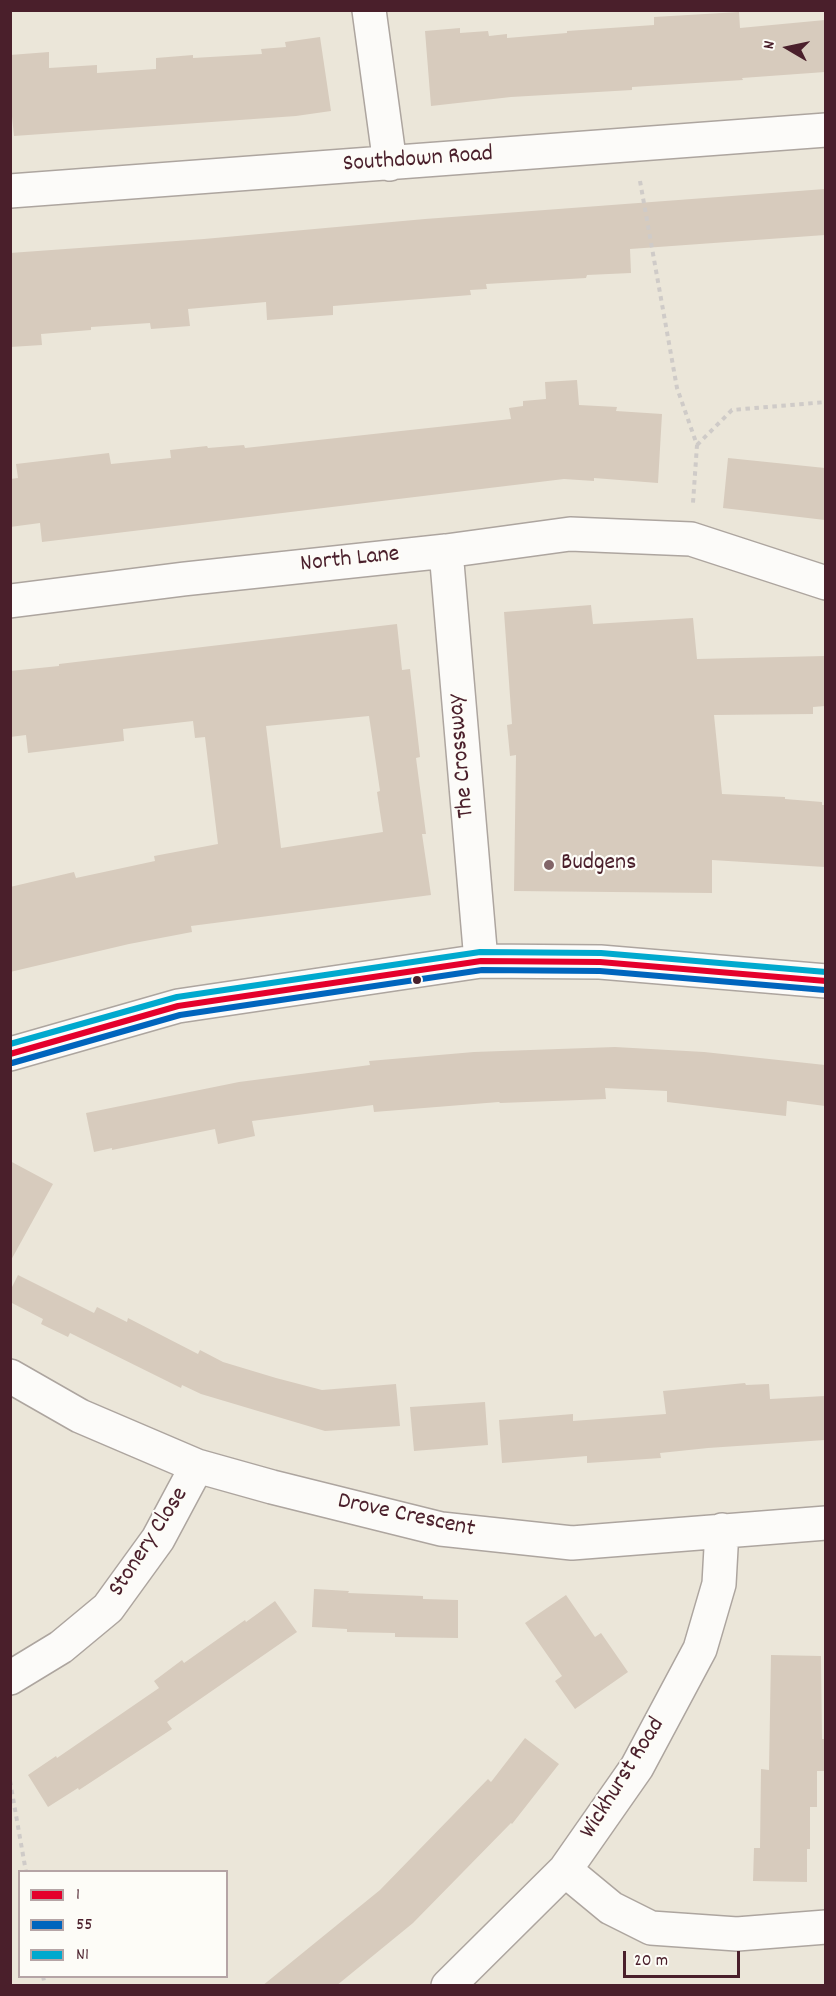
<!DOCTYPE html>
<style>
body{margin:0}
#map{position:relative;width:836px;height:1996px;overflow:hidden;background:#ebe6d9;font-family:Dekko,sans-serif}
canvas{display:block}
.frame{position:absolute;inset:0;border:12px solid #4a1f2b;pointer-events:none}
.legend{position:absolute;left:18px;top:1870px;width:210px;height:108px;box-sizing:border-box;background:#fdfcf7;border:2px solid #b5a4a5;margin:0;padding:8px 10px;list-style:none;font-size:18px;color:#4a1f2b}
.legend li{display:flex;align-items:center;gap:12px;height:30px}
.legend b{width:30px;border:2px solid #b5a4a5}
.north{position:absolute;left:758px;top:18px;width:60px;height:60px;-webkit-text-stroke:4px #fdfcf7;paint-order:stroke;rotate:279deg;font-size:16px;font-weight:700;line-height:24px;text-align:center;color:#4a1f2b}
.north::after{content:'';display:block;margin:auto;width:21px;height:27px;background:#4a1f2b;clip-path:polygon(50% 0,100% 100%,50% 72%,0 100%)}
.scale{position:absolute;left:623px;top:1951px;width:117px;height:27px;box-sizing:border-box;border:3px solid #4a1f2b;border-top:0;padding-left:8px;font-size:18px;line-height:21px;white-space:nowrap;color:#4a1f2b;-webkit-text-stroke:4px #fdfcf7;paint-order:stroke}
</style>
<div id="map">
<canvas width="836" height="1996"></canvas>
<div class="frame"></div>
<ul class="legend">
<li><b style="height:8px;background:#e4002b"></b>1</li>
<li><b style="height:8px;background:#0065bd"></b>55</li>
<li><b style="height:8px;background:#00a9ce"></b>N1</li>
</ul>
<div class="north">N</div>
<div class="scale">20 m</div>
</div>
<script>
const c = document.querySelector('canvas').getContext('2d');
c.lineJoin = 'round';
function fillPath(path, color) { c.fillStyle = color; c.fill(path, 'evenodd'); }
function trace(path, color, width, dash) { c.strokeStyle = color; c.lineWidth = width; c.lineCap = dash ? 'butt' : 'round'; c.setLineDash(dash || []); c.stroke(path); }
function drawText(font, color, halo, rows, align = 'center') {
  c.font = font + ' Dekko,sans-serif'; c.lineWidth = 4.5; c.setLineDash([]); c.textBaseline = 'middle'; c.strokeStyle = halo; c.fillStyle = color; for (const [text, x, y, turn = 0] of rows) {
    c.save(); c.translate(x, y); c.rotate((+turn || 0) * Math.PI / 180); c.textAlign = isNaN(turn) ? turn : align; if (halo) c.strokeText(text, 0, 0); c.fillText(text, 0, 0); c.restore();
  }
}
const building = new Path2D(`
 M739 12 740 28 825 20V72L742 78 743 80 632 87V90L511 97 431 106 425 31 460 28V33L488 31 489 36 507 34V38L567 33V31L654 25V17Z
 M320 37 331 111 296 116 14 136 10 97V55L49 52V68L97 65V73L156 69V58L193 55V58L262 54 261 49 286 47 285 42Z
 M825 189V235L630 249 631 273 587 275 586 278 486 284 487 289 470 290 471 295 333 306V315L267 320 266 302 188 309 190 326 151 329 150 323 91 327V330L41 334 42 345 10 347V253L204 239 425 219Z
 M577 380 579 405 617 407 616 411 662 414 658 483 594 478V481L564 479 42 542 40 523 10 527V479L18 478 16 464 109 453 111 464 171 458 170 450 207 446 208 448 244 445 245 448 511 419 509 408 523 406V401L546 399 545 382Z
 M728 458 825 468V520L723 508Z
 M591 605 593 624 693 618 697 659 825 656V706L813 707V714L714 715 722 794 785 797V799L822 802V805H825V867L712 860V893L514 891 516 755 510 756 507 725 512 724 504 612Z
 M397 624 402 670 410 669 420 757 416 758 426 834H422L431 895 191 926 192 932 129 944 10 972V887L74 872 76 878 155 861 154 856 218 844 205 737 195 738 193 721 123 729 124 741 28 753 26 735 10 737V671L59 666V664ZM369 716 380 791 377 792 383 832 281 848 266 726Z
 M615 1047 704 1052 825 1065V1106L787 1101 786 1116 667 1102V1091L605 1088 606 1099 500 1103 499 1102 374 1112 373 1105 252 1121 255 1136 218 1144 215 1129 112 1150V1148L94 1152 86 1113 239 1082 370 1065 369 1061 474 1052Z
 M10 1161 53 1184 10 1262Z
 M18 1275 94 1313 97 1307 127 1322 128 1318 198 1354 200 1350 223 1362 276 1378 322 1390 396 1384 400 1426 325 1431 201 1394 182 1385 181 1388 70 1333 68 1337 41 1324 43 1319 10 1302V1291Z
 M745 1383 746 1385 769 1384 770 1399 825 1396V1440L708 1448 660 1453 661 1458 587 1463V1456L502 1463 499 1420 573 1414V1421L666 1414 663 1391Z
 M485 1402 488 1445 414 1451 410 1407Z
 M314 1589 349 1591 348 1593 423 1596V1599L458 1600V1638L395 1637V1633L347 1632V1629L312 1627Z
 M566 1595 595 1637 601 1633 628 1672 575 1709 555 1681 562 1676 525 1623Z
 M275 1601 297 1632 167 1722 172 1729 79 1790 78 1788 48 1807 28 1775 56 1756 57 1758 159 1688 154 1681 182 1660 184 1663 245 1620 246 1622Z
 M771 1655 821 1656 822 1739H825V1771H817V1807H810V1849H807V1882L753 1881 754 1848H760L761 1769 769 1770Z
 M525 1738 559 1764 512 1824 511 1823 413 1923 336 1986H262L380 1890 488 1779 491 1782Z`);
const path = new Path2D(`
 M640 181 677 388 697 445 693 503
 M697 445 732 410 826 402
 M10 1781 26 1872
 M43 1976 45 1986`);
const minor = new Path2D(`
 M369 10 390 164
 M10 191 826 130
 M446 551 481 961
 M10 601 184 579 446 551 570 534 691 539 826 583
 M10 1054 178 1006 481 961 600 962 826 981
 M10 1376 80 1416 197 1466 272 1487 441 1529 572 1543 826 1523
 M10 1678 61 1647 108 1608 158 1539 197 1466
 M565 1870 611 1908 651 1928 737 1934 826 1927
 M448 1986 565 1870 637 1767 700 1649 719 1584 722 1530`);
const bus1 = new Path2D(`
 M10 1054 178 1006 481 961 600 962 826 981`);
const bus2 = new Path2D(`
 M12 1063 180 1015 482 970 600 971 825 990`);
const bus3 = new Path2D(`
 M10 1044 177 997 480 952 601 953 826 972`);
const markers = [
 [549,865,6,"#826568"],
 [417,980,5,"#4a1f2b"]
];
const streetNames = [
 ["Southdown Road",418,161,-4],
 ["North Lane",350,561,-6],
 ["The Crossway",463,756,-95],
 ["Drove Crescent",406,1517,12],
 ["Stonery Close",150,1543,-57],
 ["Wickhurst Road",624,1779,-58]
];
const poiNames = [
 ["Budgens",561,865]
];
fillPath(building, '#d7cbbd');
trace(minor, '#ada59f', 36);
trace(path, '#cfcbc8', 4, [4.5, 4.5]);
trace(minor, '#fcfbf9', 33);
trace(bus1, '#e4002b', 6);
trace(bus2, '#0065bd', 6);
trace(bus3, '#00a9ce', 6);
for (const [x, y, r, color] of markers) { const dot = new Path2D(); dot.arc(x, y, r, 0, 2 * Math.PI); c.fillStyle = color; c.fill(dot); trace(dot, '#fdfcf7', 2); }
drawText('24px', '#4a1f2b', '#fdfcf7', streetNames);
drawText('24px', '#4a1f2b', '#fdfcf7', poiNames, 'left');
</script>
